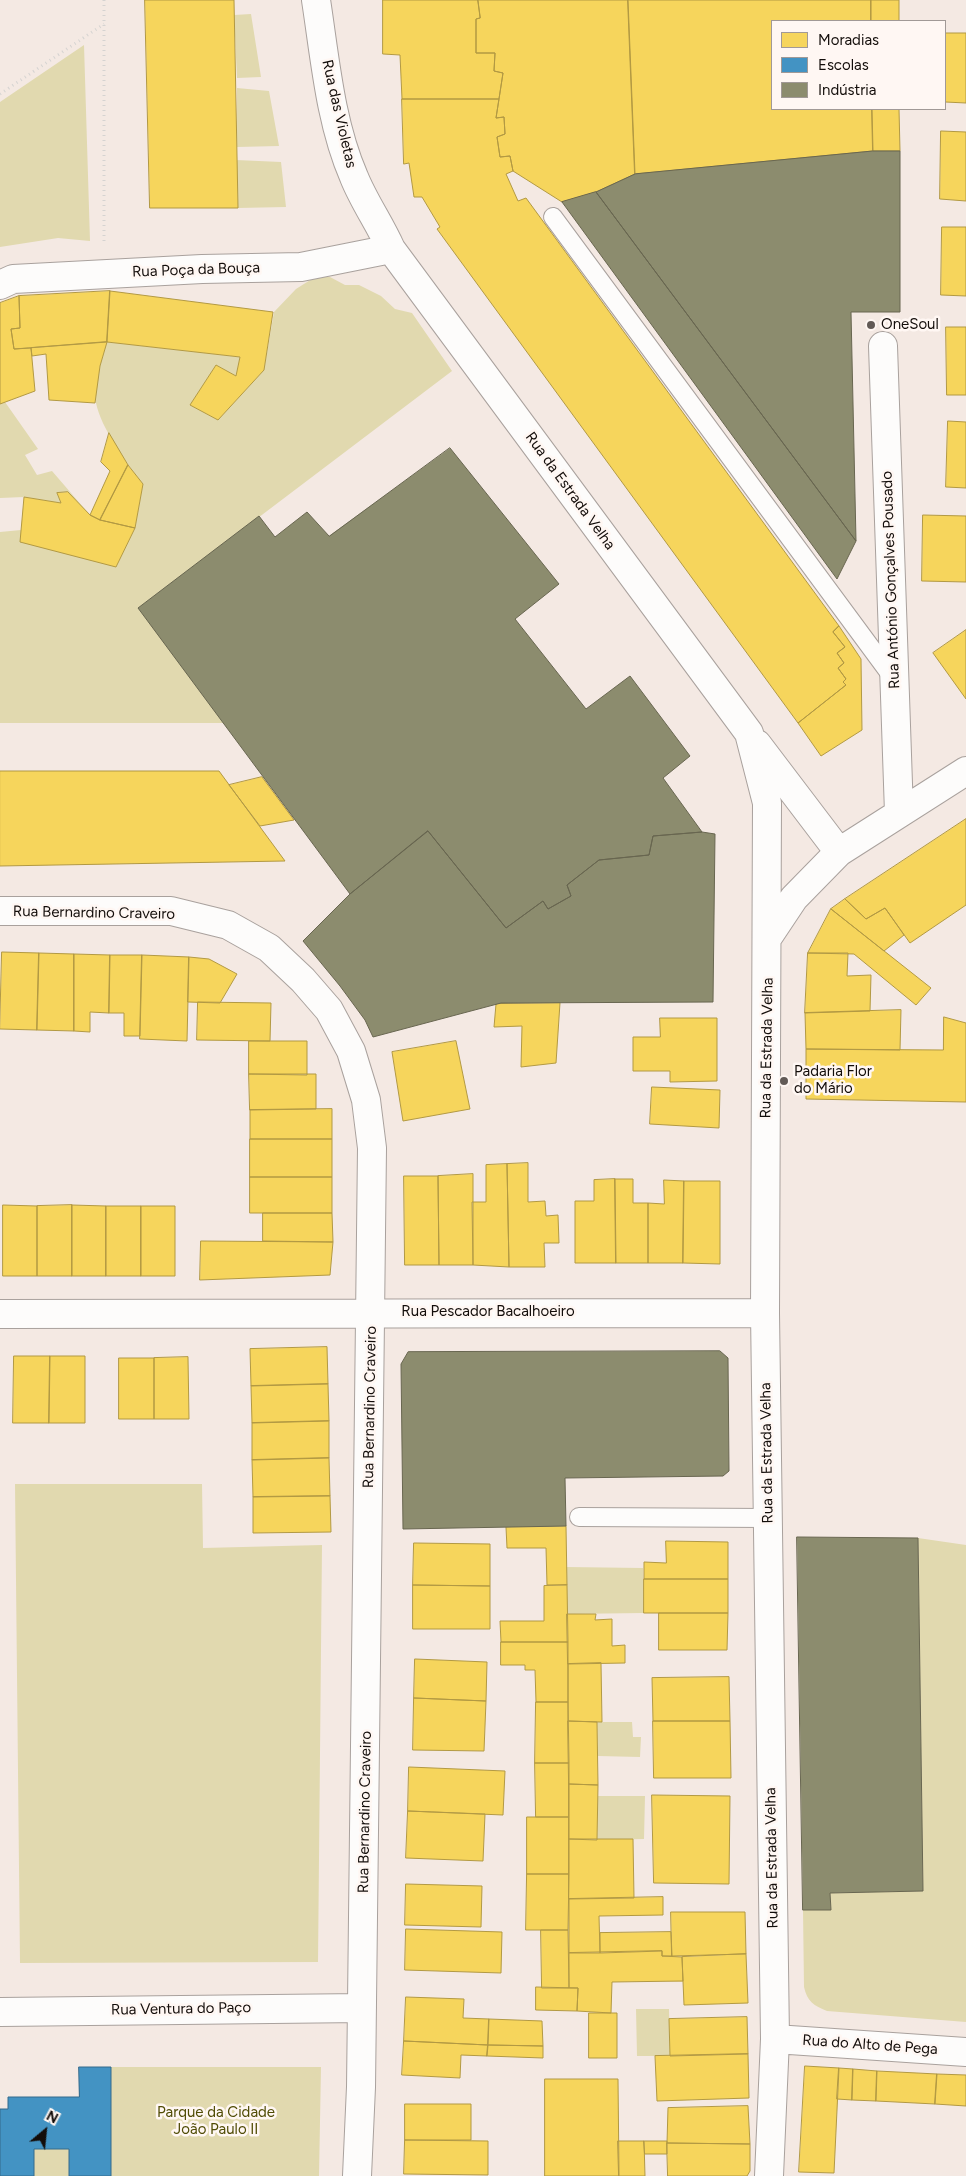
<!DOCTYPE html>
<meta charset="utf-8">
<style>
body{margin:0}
#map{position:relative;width:966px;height:2176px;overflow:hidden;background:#f4e9e3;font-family:Figtree,sans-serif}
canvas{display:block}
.legend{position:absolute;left:771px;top:20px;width:175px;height:90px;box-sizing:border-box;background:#fff7f3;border:1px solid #a19996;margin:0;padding:6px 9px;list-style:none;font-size:15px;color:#130d0a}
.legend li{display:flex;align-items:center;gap:10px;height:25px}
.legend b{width:25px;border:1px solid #a19996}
.north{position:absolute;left:20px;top:2106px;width:50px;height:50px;-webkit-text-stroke:4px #fff7f3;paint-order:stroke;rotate:28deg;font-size:14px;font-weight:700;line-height:20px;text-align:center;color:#130d0a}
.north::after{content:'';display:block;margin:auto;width:18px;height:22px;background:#130d0a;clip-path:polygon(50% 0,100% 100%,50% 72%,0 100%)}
</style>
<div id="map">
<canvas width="966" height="2176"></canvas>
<ul class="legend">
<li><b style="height:14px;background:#f6d55c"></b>Moradias</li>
<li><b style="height:14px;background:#4393c3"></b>Escolas</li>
<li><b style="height:14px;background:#8c8c6e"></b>Indústria</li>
</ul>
<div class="north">N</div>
</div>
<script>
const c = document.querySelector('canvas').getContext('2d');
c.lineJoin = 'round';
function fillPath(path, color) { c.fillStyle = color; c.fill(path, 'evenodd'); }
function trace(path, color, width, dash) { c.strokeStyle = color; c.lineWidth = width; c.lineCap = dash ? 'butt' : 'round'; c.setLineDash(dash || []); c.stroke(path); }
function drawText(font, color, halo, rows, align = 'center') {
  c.font = font + ' Figtree,sans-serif'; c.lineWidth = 5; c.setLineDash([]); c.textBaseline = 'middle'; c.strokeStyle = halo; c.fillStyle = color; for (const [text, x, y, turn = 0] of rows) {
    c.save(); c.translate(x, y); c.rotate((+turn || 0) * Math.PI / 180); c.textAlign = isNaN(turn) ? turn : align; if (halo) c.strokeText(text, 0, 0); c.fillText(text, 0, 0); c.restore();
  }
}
const green = new Path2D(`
 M251 14 261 77 237 78 234 15Z
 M84 45 90 241 58 238 0 247V102Z
 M237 88 269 91 279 146 237 147Z
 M236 160 281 162 286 207 238 208Z
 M315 277H330L345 285H359L381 296 395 309 412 313 452 371 139 608 224 723H0V532L21 530 116 567 135 528 143 484C127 464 101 428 96 403 93 387 102 358 107 342L240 357 236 376 216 365 190 405 218 420 264 370 274 312 296 289Z
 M5 402 38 449 25 455 37 475 52 471 90 515 68 492 57 493 61 503 24 497 0 498V404Z
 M15 1484H202L203 1548 322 1545 318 1962 20 1963Z
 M918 1538 966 1545V2022L827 2011C814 2006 807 2001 804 1987L803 1910H831L830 1893 923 1891Z
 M566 1567 643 1568 644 1613 567 1614Z
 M597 1722H632L633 1737H641L640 1757 598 1756Z
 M598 1796H645L644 1839 597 1840Z
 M636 2009H669L670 2056H637Z
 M111 2067H321L319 2176H111Z
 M34 2149H69V2176H34Z`);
const homes = new Path2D(`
 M145 0H234L238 208H150Z
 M383 0H478L480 18 476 19V53H495L494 71 503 73 499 99H402L400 55 383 54Z
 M478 0H628L635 174 596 192 562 202 513 171 510 156 500 157 497 137 505 134 504 117 496 118 503 73 494 71 495 53H476V19L480 18Z
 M628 0H871V21H772V109H872L873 151 635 174Z
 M871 0H899V21H871Z
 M945 33H966V103L945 102Z
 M402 99H499L496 118 504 117 505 134 497 137 500 157 510 156 513 171 506 174 518 201 526 198 839 626 833 632 845 647 837 653 844 663 838 668 846 679 843 682 846 685 798 723 437 229 440 227 422 197H414L409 163 404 164Z
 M872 109H899L900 151H873Z
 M941 131 966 132V201L940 199Z
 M942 227H966V296L941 295Z
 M110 291 273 312 264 370 218 420 190 405 216 365 236 376 240 357 107 342Z
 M110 291 107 342 14 349 11 329 20 328 19 296Z
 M19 296 20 328 11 329 14 349 31 348 35 391 0 404V303Z
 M946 327H966V395H947Z
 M107 342 100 366 95 403 49 400 46 354 32 356 31 348Z
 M948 421 966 422V488L946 487Z
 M109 433 128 465 100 520 90 515 110 471 101 462Z
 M128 465 143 484 135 528 100 520Z
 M68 492 90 515 100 520 135 528 116 567 20 542 24 497 61 503 57 493Z
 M923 515 966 516V582L922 581Z
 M839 626 861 659 862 730 821 756 798 723 846 685 843 682 846 679 838 668 844 663 837 653 845 647 833 632Z
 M966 630V699L933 653Z
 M0 771H219L285 861 0 866Z
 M262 777 294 820 260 826 229 785Z
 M966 819V905L910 943 885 908 866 919 845 899Z
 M845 899 866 919 885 908 904 935 884 951 831 909Z
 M831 909 931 988 916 1005 854 954 808 953Z
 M2 952 39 953 37 1030 0 1029Z
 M39 953 74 954V1031L37 1030Z
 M808 953H848L847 976 871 975 870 1011 805 1013Z
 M74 954 110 955 109 1013 90 1012V1032L74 1031Z
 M110 955H142L140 1036H124V1013H109Z
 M142 955 189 957 187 1041 140 1039Z
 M189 957 209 959 237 974 220 1003 188 1002Z
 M198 1002 271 1003 270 1041 197 1040Z
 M560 1003 556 1063 521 1067 522 1026 494 1027 496 1004Z
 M901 1010 900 1050 806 1049 805 1013Z
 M944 1017 966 1023V1102L806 1099V1049L943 1050Z
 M660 1018H717V1081L670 1082V1071H633V1037H660Z
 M249 1041H307V1075L249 1074Z
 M456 1041 470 1109 403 1121 392 1052Z
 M249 1074H316V1109L250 1110Z
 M652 1087 720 1090 719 1128 650 1124Z
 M332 1109V1139H250V1110Z
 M250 1139H332V1177H250Z
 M528 1163V1202L545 1201 546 1216 558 1215 559 1243H544L545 1267H509L507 1164Z
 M507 1164 509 1267 473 1265 472 1202H486V1165Z
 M473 1174V1265H439L438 1176Z
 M404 1176H438L439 1265H405Z
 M250 1177H332V1213H250Z
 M615 1179 616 1263H575V1201H594V1180Z
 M615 1179H633V1203H648V1263H616Z
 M664 1180 684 1181 683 1263H648V1203L664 1204Z
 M684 1181H720V1264L683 1263Z
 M3 1205 37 1206V1276H3Z
 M72 1205 106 1206V1276H72Z
 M72 1205V1276H37V1206Z
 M106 1206H141V1276H106Z
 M141 1206H175V1276H141Z
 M263 1213H332L333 1242 263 1241Z
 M201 1241 333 1242 330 1275 200 1280Z
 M327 1347 328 1384 251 1386 250 1349Z
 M14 1356H50L49 1423H13Z
 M50 1356H85V1423H49Z
 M188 1357 189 1419H154V1358Z
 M119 1358H154V1419H119Z
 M328 1384 329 1421 252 1423 251 1386Z
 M329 1421V1458L252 1460V1423Z
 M329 1458 330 1496 253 1497 252 1460Z
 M330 1496 331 1532 253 1533V1497Z
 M566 1526 567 1585H547L546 1548H507L506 1527Z
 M666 1541 728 1542V1579H644V1562L666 1563Z
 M414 1543 490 1544V1586L413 1585Z
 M644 1579H728V1613H644Z
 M413 1585 490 1586V1629H413Z
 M567 1585 568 1642H501L500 1621H544V1586Z
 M659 1613H728L727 1650H659Z
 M567 1614H596L595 1620 612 1619V1646L625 1645V1663L568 1664Z
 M501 1642H568V1702H536L535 1670H525V1665H501Z
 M415 1659 487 1662 486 1701 414 1698Z
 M601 1663 602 1722 568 1721V1664Z
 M729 1677 730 1721H653L652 1678Z
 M414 1698 486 1701 484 1751 413 1750Z
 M536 1702H568L569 1763H535Z
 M568 1721 597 1722 598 1785 569 1784Z
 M653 1721H730L731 1778H654Z
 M535 1763H569V1817H536Z
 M409 1767 505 1771 503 1815 408 1811Z
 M569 1784 598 1785 597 1840 569 1839Z
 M652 1795 730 1796 729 1884 654 1883Z
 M408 1811 485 1814 483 1861 406 1858Z
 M527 1817H569V1874H527Z
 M569 1839H633L634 1898 569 1899Z
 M527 1874H569L568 1930H526Z
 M406 1884 482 1886 481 1927 405 1925Z
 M663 1897V1915L599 1916 600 1953H569V1899Z
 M671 1912H745L746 1954 672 1956Z
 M406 1929 502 1932 501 1973 405 1970Z
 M541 1930H568L569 1988H542Z
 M671 1932 672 1956H662V1951L600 1953V1933Z
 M662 1951V1956L682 1957 683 1981 612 1982 611 2013 577 2011 578 1988H569V1953Z
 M746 1954 748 2003 684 2005 682 1957Z
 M536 1987 578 1988 577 2011 536 2010Z
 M406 1997 464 1999 463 2018 489 2019 488 2045 404 2041Z
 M589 2013H617V2058H589Z
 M747 2017 748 2054 670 2056 669 2019Z
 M489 2019 542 2021 543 2046 488 2045Z
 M404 2041 488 2045 487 2056 461 2055 460 2078 402 2075Z
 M488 2045 543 2046V2058L487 2056Z
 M748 2054 749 2098 657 2101 655 2056Z
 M805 2066 839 2068 834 2173 799 2172Z
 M839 2068 853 2069 852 2100 837 2099Z
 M853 2069 877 2071 876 2101 852 2100Z
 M877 2071 937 2074 935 2104 876 2101Z
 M937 2074 966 2075V2106L935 2104Z
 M545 2079H618L619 2176H545Z
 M405 2104H471V2140H405Z
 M748 2106 750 2144 667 2143 668 2108Z
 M405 2140 488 2141V2175L404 2174Z
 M618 2141H644L645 2176H619Z
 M644 2141H667V2154H645Z
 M667 2143 750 2144V2171L747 2176H668Z`);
const schools = new Path2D(`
 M79 2067H111V2176H69V2149H34V2176H0V2109H8V2097H79Z`);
const industry = new Path2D(`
 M873 151H900V312H851L856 541 596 192 635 174Z
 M596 192 856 541 837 579 562 202Z
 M450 448 559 584 515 619 586 709 630 676 690 756 663 778 702 832 653 836 649 855 599 860 567 885 571 896 548 909 543 901 506 928 428 831 350 894 138 608 259 516 275 537 307 512 329 536Z
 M428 831 506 928 543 901 548 909 571 896 567 885 599 860 649 855 653 836 702 832 715 834 713 1002 501 1003 373 1037 365 1020 340 986 303 941 350 894Z
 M720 1351 728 1358 729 1471 723 1476 565 1478 566 1526 403 1529 401 1364 408 1352Z
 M797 1537 918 1538 923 1891 830 1893 831 1910H803Z`);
const path = new Path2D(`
 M0 94 104 24
 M104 241V0`);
const service = new Path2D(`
 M553 217 894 679
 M579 1517 768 1518`);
const minor = new Path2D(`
 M316 0C325 58 330 122 354 177 364 202 380 224 391 249L749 733 767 803 765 1313 775 2039 769 2176
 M0 285 13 279 202 269 301 267 391 249
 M883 346 899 813
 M757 744 839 852
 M0 911H171L228 925 269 948 303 980 329 1010 351 1051 366 1100 372 1148 361 2087 357 2176
 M768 937 794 898 839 852 966 771
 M0 1314 765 1313
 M0 2012 362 2008
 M775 2039 966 2052`);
const markers = [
 [871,325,5,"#625a56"],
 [784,1081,5,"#625a56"]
];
const streetNames = [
 ["Rua das Violetas",339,114,77],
 ["Rua Poça da Bouça",196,270,-2],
 ["Rua da Estrada Velha",570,491,54],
 ["Rua António Gonçalves Pousado",891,580,-92],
 ["Rua Bernardino Craveiro",94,913,1],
 ["Rua da Estrada Velha",767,1048,-89],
 ["Rua Pescador Bacalhoeiro",488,1312],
 ["Rua Bernardino Craveiro",370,1407,-89],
 ["Rua da Estrada Velha",767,1453,-91],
 ["Rua Bernardino Craveiro",365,1812,-89],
 ["Rua da Estrada Velha",772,1858,-91],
 ["Rua Ventura do Paço",181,2009,-1],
 ["Rua do Alto de Pega",870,2045,4]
];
const poiNames = [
 ["OneSoul",881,325],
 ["Padaria Flor",794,1072],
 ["do Mário",794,1089]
];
const parkNames = [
 ["Parque da Cidade",216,2113],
 ["João Paulo II",216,2130]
];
fillPath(green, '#e1d9af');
fillPath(homes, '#f6d55c');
trace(homes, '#b29943', 1);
fillPath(schools, '#4393c3');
trace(schools, '#356b8c', 1);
fillPath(industry, '#8c8c6e');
trace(industry, '#686650', 1);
trace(service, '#a9a19d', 20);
trace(minor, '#a9a19d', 30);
trace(path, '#d5d3d1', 3, [1, 4]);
trace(service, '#fdfcfb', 18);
trace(minor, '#fdfcfb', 28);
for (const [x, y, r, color] of markers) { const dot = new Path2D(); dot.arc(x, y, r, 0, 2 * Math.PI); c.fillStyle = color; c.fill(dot); trace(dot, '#fff7f3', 2); }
drawText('15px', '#130d0a', '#fff7f3', streetNames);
drawText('15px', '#130d0a', '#fff7f3', poiNames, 'left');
drawText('15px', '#504c05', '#fff7f3', parkNames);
</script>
